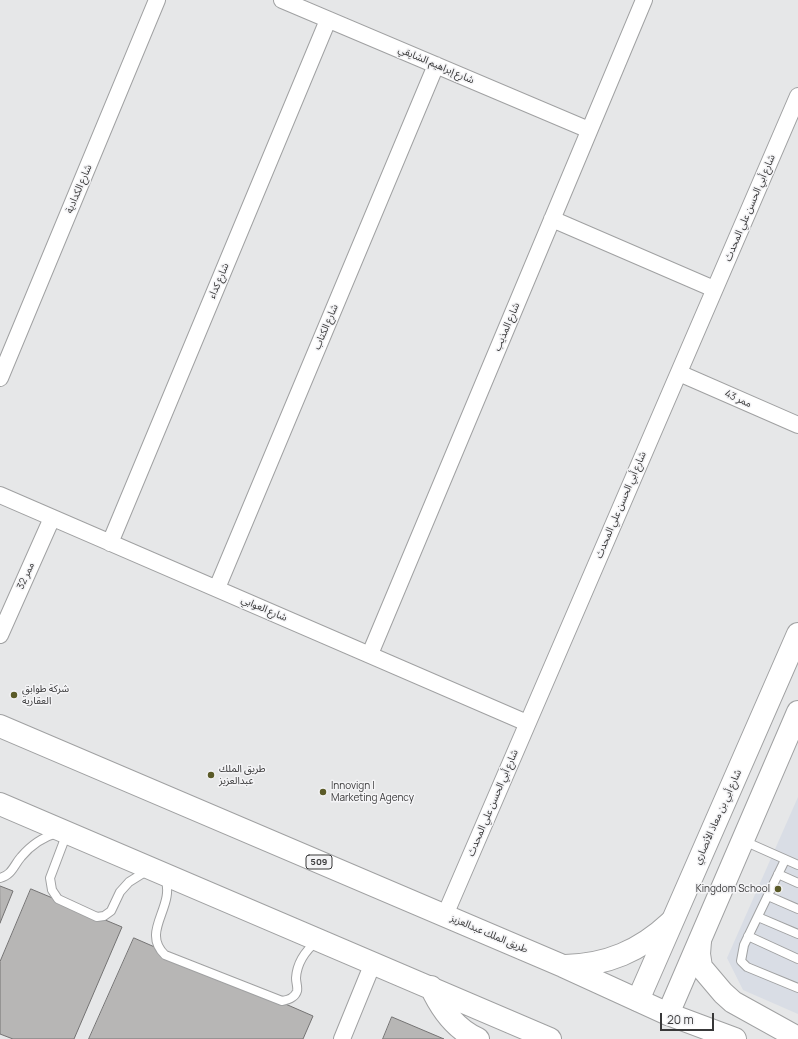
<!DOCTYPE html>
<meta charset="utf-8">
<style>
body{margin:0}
#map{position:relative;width:798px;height:1039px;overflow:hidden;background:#e6e7e8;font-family:Manrope,sans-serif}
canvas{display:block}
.scale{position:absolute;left:660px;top:1013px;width:54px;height:18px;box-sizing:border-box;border:2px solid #383839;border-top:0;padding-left:5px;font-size:12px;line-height:14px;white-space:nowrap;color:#383839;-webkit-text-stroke:3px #f4f4f6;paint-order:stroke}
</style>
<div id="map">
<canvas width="798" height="1039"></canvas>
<div class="scale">20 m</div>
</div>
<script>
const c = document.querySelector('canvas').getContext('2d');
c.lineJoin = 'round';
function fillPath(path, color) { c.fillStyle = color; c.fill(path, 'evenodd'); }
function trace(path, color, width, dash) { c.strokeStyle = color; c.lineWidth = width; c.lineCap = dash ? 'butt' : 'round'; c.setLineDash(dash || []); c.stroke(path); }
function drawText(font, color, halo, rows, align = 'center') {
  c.font = font + ' Manrope,"Noto Sans Arabic",sans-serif'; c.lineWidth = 3; c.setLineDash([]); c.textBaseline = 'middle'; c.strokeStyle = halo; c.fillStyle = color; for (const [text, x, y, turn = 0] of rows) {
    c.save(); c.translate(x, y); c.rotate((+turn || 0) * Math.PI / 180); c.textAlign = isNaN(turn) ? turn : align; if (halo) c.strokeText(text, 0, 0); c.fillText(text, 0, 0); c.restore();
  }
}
const built = new Path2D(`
 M798 797V1014L743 990 727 958Z`);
const building = new Path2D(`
 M0 886 13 891 0 923Z
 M31 889 122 927 74 1039H13L0 1034V962Z
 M134 938 313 1016 303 1039H89Z
 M392 1017 444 1039H383Z`);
const lane = new Path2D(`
 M67 833 50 878 52 890 58 899 97 917 104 916 111 911 120 892 129 882 148 870
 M744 841 798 865
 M785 860 744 945 741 961 747 967 798 988
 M778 874 798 883
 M0 878C12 875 14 865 21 857 31 845 43 837 57 833
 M165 878C176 907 140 931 165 955L282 1001C288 1000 295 998 297 991 298 987 296 983 296 978 297 962 305 951 317 941
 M768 896 798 909
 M758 917 798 934
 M748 936 798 959`);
const street = new Path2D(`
 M282 0 589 130
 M552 219 714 289
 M679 373 798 425
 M0 378 157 0
 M0 495 527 723
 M110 543 328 20
 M217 588 436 65
 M0 635 52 518
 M370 654 644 0
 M445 915 798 96
 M342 1039 373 963`);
const secondary = new Path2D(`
 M638 1000 798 634
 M668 1014 798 712`);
const primary = new Path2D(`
 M0 726 563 966 668 1014 735 1039
 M0 804 550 1039
 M700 941 699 954 701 967 723 993 733 1002 798 1038
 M565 966C607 965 640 951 671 922
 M431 987C441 1009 455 1029 478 1039`);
const markers = [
 [14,695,4,"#5b5b28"],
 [211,775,4,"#5b5b28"],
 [323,792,4,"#5b5b28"],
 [778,889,4,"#5b5b28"]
];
const shields = [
 [319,862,26]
];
const shieldNames = [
 ["509",319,862]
];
const streetNames = [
 ["شارع إبراهيم الشايقي",436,65,23],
 ["شارع الكدادية",79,189,-67],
 ["شارع أبي الحسن علي المحدث",750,208,-67],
 ["شارع كداء",219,281,-67],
 ["شارع الكتاب",326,327,-67],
 ["شارع المذيب",507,327,-67],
 ["ممر 43",738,399,24],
 ["شارع أبي الحسن علي المحدث",621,505,-67],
 ["ممر 32",26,576,-66],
 ["شارع العوابي",264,609,23],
 ["شارع أبي الحسن علي المحدث",493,803,-67],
 ["شارع أبي بن معاذ الأنصاري",718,817,-66],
 ["طريق الملك عبدالعزيز",489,934,23]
];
const poiNames = [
 ["شركة طوابق",22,689],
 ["العقارية",22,701],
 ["طريق الملك",219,769],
 ["عبدالعزيز",219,781],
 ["Innovign |",331,786],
 ["Marketing Agency",331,798],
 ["Kingdom School",770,889,"right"]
];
fillPath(built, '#d9dde5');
fillPath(building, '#b7b6b5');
trace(building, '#747373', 1);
trace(lane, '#a0a1a2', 10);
trace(street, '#a0a1a2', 18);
trace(secondary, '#a0a1a2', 24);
trace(primary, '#a0a1a2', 24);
trace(lane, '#fff', 8);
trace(street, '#fff', 16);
trace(secondary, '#fff', 22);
trace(primary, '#fff', 22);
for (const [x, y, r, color] of markers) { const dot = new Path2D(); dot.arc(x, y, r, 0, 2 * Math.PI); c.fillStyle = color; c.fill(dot); trace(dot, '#f4f4f6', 1.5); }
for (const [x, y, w] of shields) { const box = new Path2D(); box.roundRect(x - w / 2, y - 7, w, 14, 3); c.fillStyle = '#f4f4f6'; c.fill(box); trace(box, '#383839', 1); }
drawText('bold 9px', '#383839', null, shieldNames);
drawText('10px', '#383839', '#f4f4f6', streetNames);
drawText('10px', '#383839', '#f4f4f6', poiNames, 'left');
</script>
